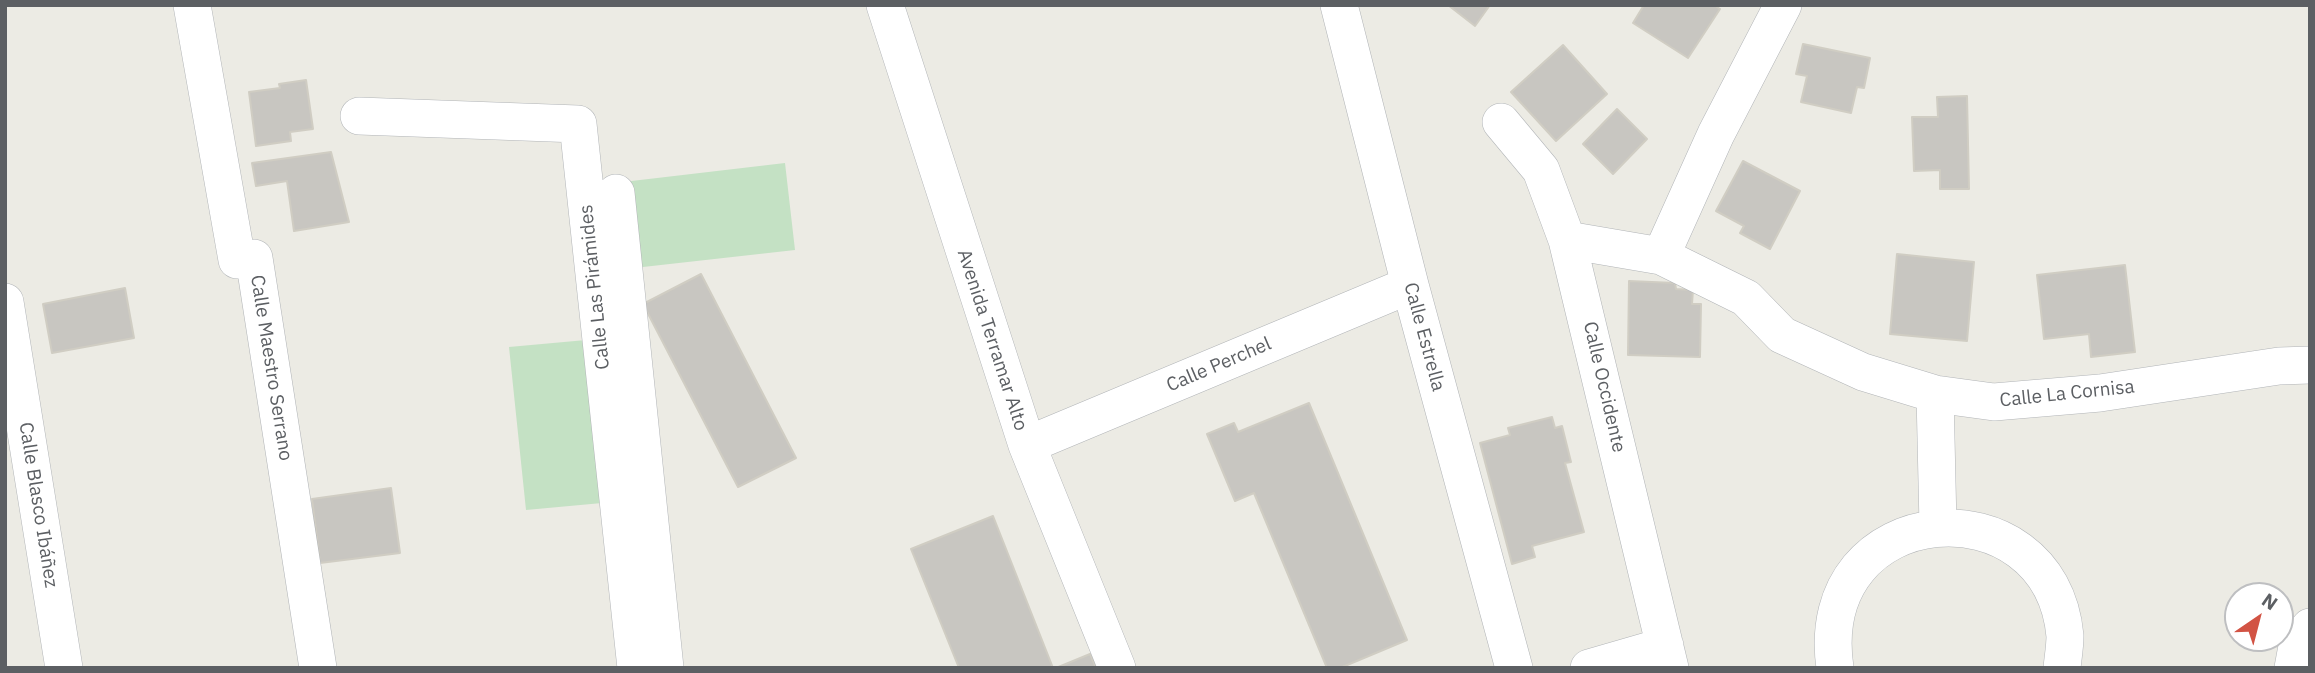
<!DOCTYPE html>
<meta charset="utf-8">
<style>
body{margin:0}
#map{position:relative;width:2315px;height:673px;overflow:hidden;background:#ecebe4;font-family:"IBM Plex Sans",sans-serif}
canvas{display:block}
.frame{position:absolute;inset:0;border:7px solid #5c5f63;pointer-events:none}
.north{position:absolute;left:2224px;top:582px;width:70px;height:70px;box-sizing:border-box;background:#fff;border:2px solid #bebfc1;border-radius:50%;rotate:35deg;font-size:19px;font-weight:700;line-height:28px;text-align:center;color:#5c5f63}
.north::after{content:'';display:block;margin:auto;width:24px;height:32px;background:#d25344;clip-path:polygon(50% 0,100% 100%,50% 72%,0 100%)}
</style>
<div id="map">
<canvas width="2315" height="673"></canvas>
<div class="frame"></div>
<div class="north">N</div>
</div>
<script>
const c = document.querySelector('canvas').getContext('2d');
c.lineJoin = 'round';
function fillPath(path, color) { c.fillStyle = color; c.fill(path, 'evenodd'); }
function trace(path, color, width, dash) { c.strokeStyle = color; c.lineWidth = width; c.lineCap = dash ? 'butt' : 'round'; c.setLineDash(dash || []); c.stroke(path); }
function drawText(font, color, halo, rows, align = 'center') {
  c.font = font + ' "IBM Plex Sans",sans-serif'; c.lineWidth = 5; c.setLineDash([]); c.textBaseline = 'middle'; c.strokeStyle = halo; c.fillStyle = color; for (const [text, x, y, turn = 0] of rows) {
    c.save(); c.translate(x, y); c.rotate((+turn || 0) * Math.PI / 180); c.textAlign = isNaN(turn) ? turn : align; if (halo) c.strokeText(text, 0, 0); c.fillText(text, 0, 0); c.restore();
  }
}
const green = new Path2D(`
 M785 163 795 250 634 268 623 182Z
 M586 340 602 503 526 510 509 347Z`);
const building = new Path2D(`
 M1448 5H1490L1475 26Z
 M1644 5H1714L1720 9 1688 58 1633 23Z
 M1803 44 1870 58 1864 88 1857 87 1851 113 1801 102 1807 76 1796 74Z
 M1563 45 1607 94 1556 141 1511 92Z
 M306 80 313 129 290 132 291 141 256 146 249 92 280 88 279 84Z
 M1967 96 1969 189H1940V170L1914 171 1912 117H1938L1937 97Z
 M1617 109 1647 139 1613 174 1583 144Z
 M331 152 349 222 294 231 287 181 256 186 252 163Z
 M1743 161 1800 191 1770 249 1740 233 1744 226 1716 211Z
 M1897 254 1974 262 1967 341 1890 334Z
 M2125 265 2135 352 2091 357 2089 334 2044 339 2037 275Z
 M701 274 796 458 738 487 643 304Z
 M1629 281 1675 283 1676 289 1693 290 1692 304H1701L1700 357 1628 355Z
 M125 288 134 338 52 353 43 304Z
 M1309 403 1407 640 1340 668H1327L1254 493 1235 501 1207 434 1234 423 1238 432Z
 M1552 417 1555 428 1562 426 1571 462 1565 463 1584 532 1532 546 1535 557 1512 564 1480 443 1510 435 1508 428Z
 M391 488 400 553 320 563 312 499Z
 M993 516 1053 668H959L911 549Z
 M1090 654 1096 668H1056Z`);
const street = new Path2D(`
 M192 5 237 260 254 258 318 668
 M885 5 1027 445 1117 668
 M1339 5 1410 285 1514 668
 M359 116 578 124 636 668
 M1501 122 1541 170 1567 240 1670 668
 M616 193 665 668
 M1567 240 1661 256 1746 298 1782 335 1863 372 1935 394 1994 402 2100 393 2279 366 2310 365
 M1661 256 1716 134 1783 5
 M5 302 64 668
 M1935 394 1938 526
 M1027 445 1410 285
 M1589 668 1665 646
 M1835 668C1810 496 2051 479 2065 636 2065 646 2063 658 2062 668
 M2293 668 2298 641 2310 627`);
const streetNames = [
 ["Calle Las Pirámides",595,287,-96],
 ["Calle Estrella",1424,337,75],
 ["Avenida Terramar Alto",992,340,72],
 ["Calle Perchel",1219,365,-23],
 ["Calle Maestro Serrano",271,368,81],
 ["Calle Occidente",1604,387,77],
 ["Calle La Cornisa",2067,394,-6],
 ["Calle Blasco Ibáñez",38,505,81]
];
fillPath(green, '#c4e1c4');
fillPath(building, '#c8c6c1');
trace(building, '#d0cdc3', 2);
trace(street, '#b1b4b7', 38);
trace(street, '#fff', 37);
drawText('19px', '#5c5f63', '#fff', streetNames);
</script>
